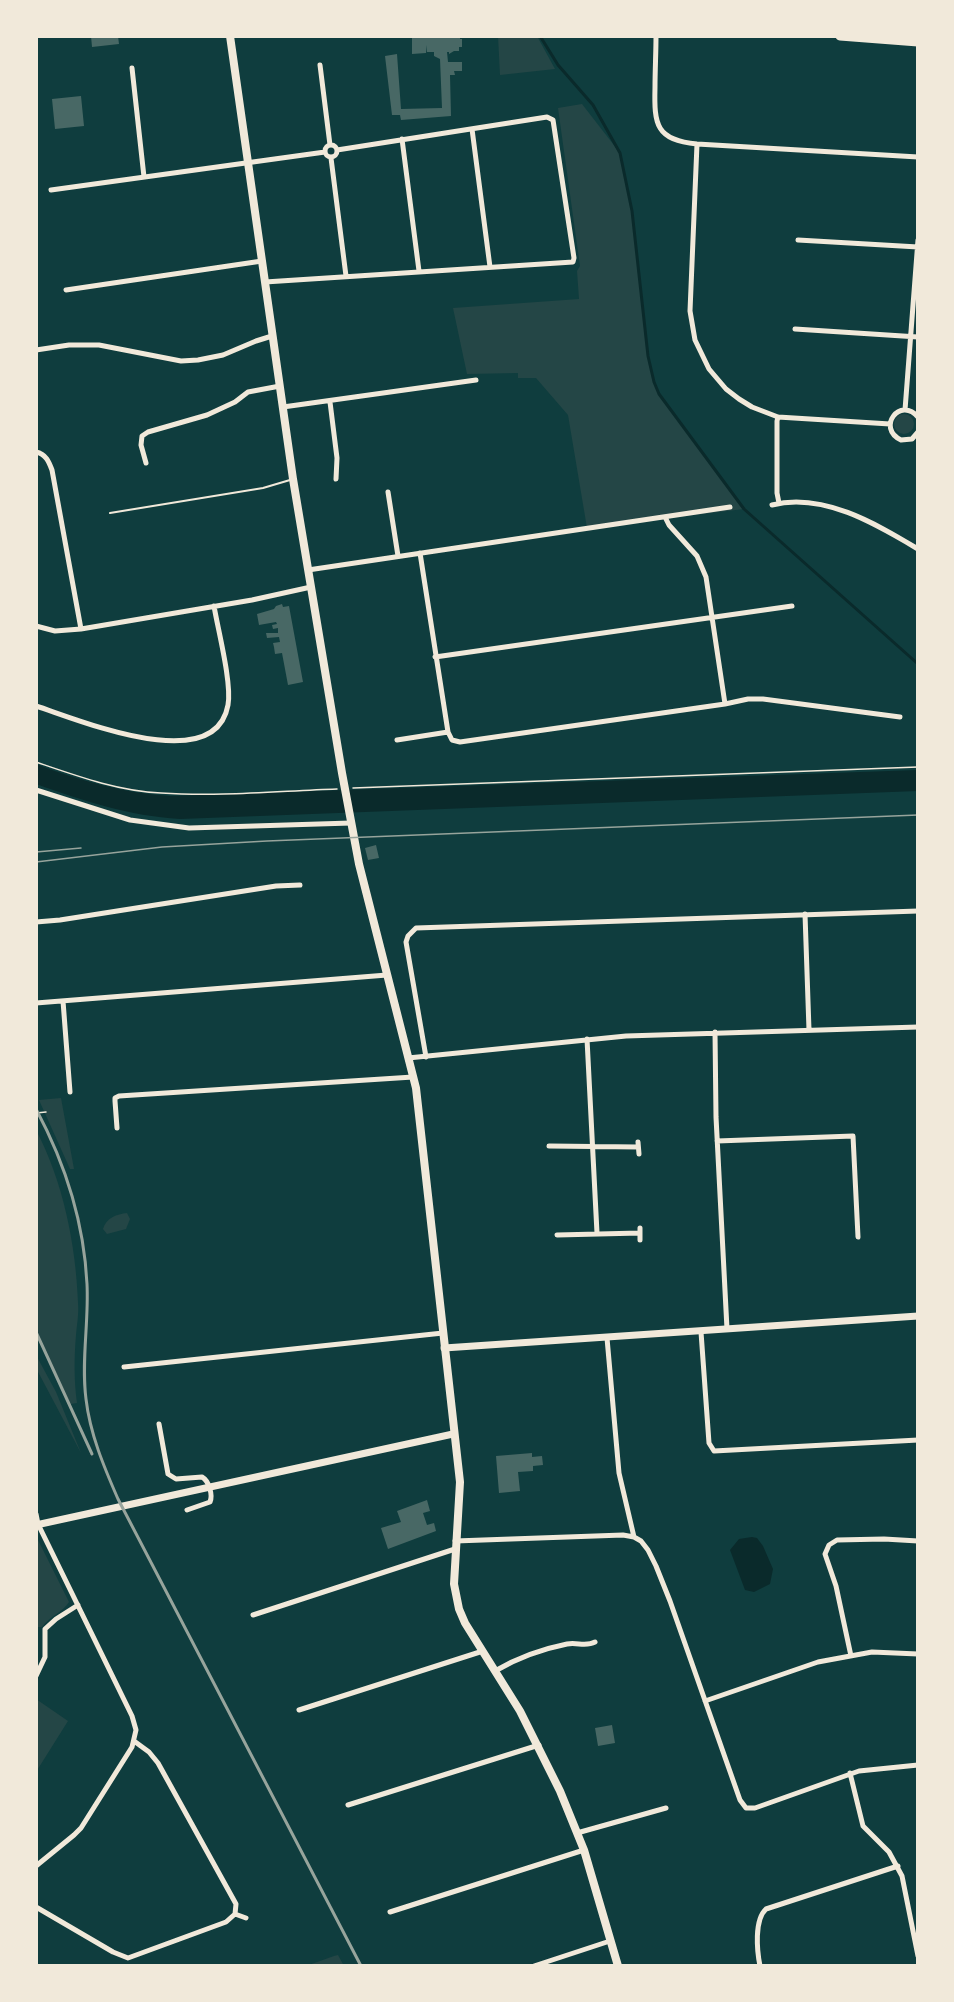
<!DOCTYPE html>
<style>
body{margin:0}
#map{position:relative;width:954px;height:2002px;overflow:hidden;background:#0f3d3e;font-family:"Titillium Web",sans-serif}
canvas{display:block}
.frame{position:absolute;inset:0;border:38px solid #f1e9da;pointer-events:none}
</style>
<div id="map">
<canvas width="954" height="2002"></canvas>
<div class="frame"></div>
</div>
<script>
const c = document.querySelector('canvas').getContext('2d');
c.lineJoin = 'round';
function fillPath(path, color) { c.fillStyle = color; c.fill(path, 'evenodd'); }
function trace(path, color, width, dash) { c.strokeStyle = color; c.lineWidth = width; c.lineCap = dash ? 'butt' : 'round'; c.setLineDash(dash || []); c.stroke(path); }
const green = new Path2D(`
 M498 36H537L555 69 500 75Z
 M582 104 620 153 632 211 648 356 654 382 659 394 744 509 587 528 568 415 536 378H518V373L467 374 453 308 579 299 577 271 580 266 558 108Z
 M894 424a10 10 0 1 1 20 0a10 10 0 1 1-20 0Z
 M61 1098 74 1169H70L39 1100Z
 M36 1130C63 1181 76 1245 78 1303 79 1313 77 1324 76 1335 74 1358 74 1381 77 1403L70 1404 36 1328Z
 M127 1213 130 1219 126 1229 107 1234 103 1229C106 1218 117 1214 127 1213Z
 M36 1355 56 1392 81 1453 36 1368Z
 M36 1536 69 1602C63 1612 49 1617 42 1627H36Z
 M36 1699 68 1721 36 1772Z
 M338 1955 344 1966H306L334 1956Z`);
const water = new Path2D(`
 M36 764C81 781 123 793 171 796L918 770V791L180 819C129 816 84 801 36 784Z
 M752 1537 757 1538 763 1546 773 1569 770 1584 754 1592 745 1590 730 1550 739 1539Z`);
const stream = new Path2D(`
 M540 36 558 65 593 105 620 153 632 211 648 356 654 382 659 394 744 509 918 664`);
const building = new Path2D(`
 M91 36H118L119 44 92 47Z
 M412 36H460V39H462V47H459V51H454L449 54V52H447L448 62H462V71H454L455 75H450L451 116 401 120 400 115H392L385 56 397 54 401 109 442 108 440 59 434 56V52H427V45L426 53 412 54Z
 M81 96 84 126 55 129 52 99Z
 M282 604 283 607 289 606 303 682 288 685 282 653 275 654 274 647 273 643 280 642 279 637 267 638 266 633H278V628L273 629 272 625 277 624 276 622 259 625 257 614 274 609 276 606Z
 M376 845 379 858 368 860 365 848Z
 M532 1453V1457L542 1456 543 1465 533 1466V1471L518 1472 520 1491 499 1493 496 1456Z
 M427 1500 430 1511 423 1513 427 1525 434 1523 436 1531 388 1549 381 1528 401 1522 397 1511Z
 M612 1725 615 1743 598 1746 595 1728Z`);
const path = new Path2D(`
 M36 762C77 776 118 791 161 793 219 797 279 791 337 789
 M353 788 918 767
 M36 1113 46 1112`);
const service = new Path2D(`
 M110 513 263 488 290 480`);
const minor = new Path2D(`
 M656 36C656 53 655 70 655 87 654 125 656 140 697 144L918 157
 M320 65 330 145
 M132 68 144 177
 M472 129 490 267
 M402 139 419 271
 M697 144 690 311 695 340 709 369 726 389 739 399 752 407 778 417 890 424
 M325 151a6 6 0 1 1 12 0a6 6 0 1 1-12 0Z
 M331 158 346 276
 M51 190 325 152
 M798 240 918 247
 M265 282 573 262 574 258 553 120 547 117 337 150
 M66 290 262 261
 M795 329 918 337
 M36 350 69 345H99L181 361 198 360 223 355 256 341 272 336
 M330 402 337 458 336 479
 M283 407 476 380
 M905 410 918 240
 M778 417 777 421V493L779 503
 M918 417C900 396 876 428 901 440L912 439 918 432
 M36 452C46 454 49 462 52 470L81 629
 M146 463 141 445 142 436 148 432 207 415 235 402 248 392 280 386
 M388 492 398 556
 M772 505C823 492 876 524 918 549
 M665 517 669 525 697 556 706 577 725 704
 M420 553 448 732 452 740 460 742 725 704 748 699H763L900 717
 M308 570 730 507
 M36 626 55 631 81 629 252 600 311 587
 M435 657 792 606
 M36 706C77 719 215 778 228 705 232 683 218 630 214 606
 M397 740 448 732
 M36 790 130 820 189 828 351 823
 M805 914 809 1030
 M36 922 60 920 276 886 300 885
 M63 1001 70 1092
 M36 1003 387 975
 M715 1032 716 1117 727 1329
 M587 1039 597 1233
 M426 1057 406 942 408 936 416 928 918 911
 M408 1058 626 1036 918 1027
 M117 1128 115 1101V1098L119 1096 413 1077
 M717 1141 853 1136 858 1237
 M638 1142 639 1154
 M549 1146 638 1147
 M640 1228V1240
 M557 1235 640 1233
 M701 1332 709 1443 714 1451 918 1440
 M607 1338 619 1473 634 1537
 M124 1367 443 1333
 M159 1424 168 1474 176 1479 202 1477C209 1481 213 1495 210 1502L187 1510
 M36 1514 38 1524 132 1716 136 1730 132 1747 81 1828 74 1835 36 1866
 M455 1541 623 1535 634 1537 641 1541 648 1550 656 1566 670 1601 740 1800 746 1808H755L859 1771 918 1765
 M253 1615 455 1549
 M851 1656 836 1586 825 1554 829 1545 837 1540 884 1539 918 1541
 M495 1671C517 1658 542 1649 567 1644 577 1642 586 1647 595 1642
 M36 1676 45 1657V1629L56 1619 78 1605
 M705 1701 818 1662 872 1652 918 1654
 M299 1710 483 1651
 M850 1773 863 1826 889 1852 902 1876 918 1956
 M348 1805 539 1745
 M577 1833 666 1808
 M36 1907 113 1952 128 1958 226 1922 235 1914 236 1904 158 1763 149 1752 134 1741
 M390 1912 584 1850
 M235 1914 246 1918
 M534 1966 610 1941
 M760 1966C757 1951 754 1920 766 1909L898 1866`);
const tertiary = new Path2D(`
 M444 1348 918 1316
 M36 1525 453 1434`);
const secondary = new Path2D(`
 M230 36 293 479 342 773 359 864 416 1088 460 1482 454 1584 459 1609 465 1623 520 1711 560 1791 584 1850 618 1966`);
const trunk = new Path2D(`
 M840 36 918 42`);
const tram = new Path2D(`
 M36 852 81 848
 M36 862 162 847 267 841 918 815`);
const rail = new Path2D(`
 M36 1109C65 1163 84 1223 87 1284 89 1322 81 1361 86 1399 90 1434 104 1467 118 1499L361 1966
 M36 1332 92 1454`);
fillPath(green, '#244646');
fillPath(water, '#0a2a2b');
trace(stream, '#0a2a2b', 3);
fillPath(building, '#486865');
trace(path, '#f1e9da', 1.5);
trace(service, '#f1e9da', 2);
trace(minor, '#f1e9da', 5);
trace(tertiary, '#f1e9da', 7);
trace(secondary, '#f1e9da', 8);
trace(trunk, '#f1e9da', 9);
trace(tram, '#97a49c', 1.5);
trace(rail, '#97a49c', 3);
</script>
